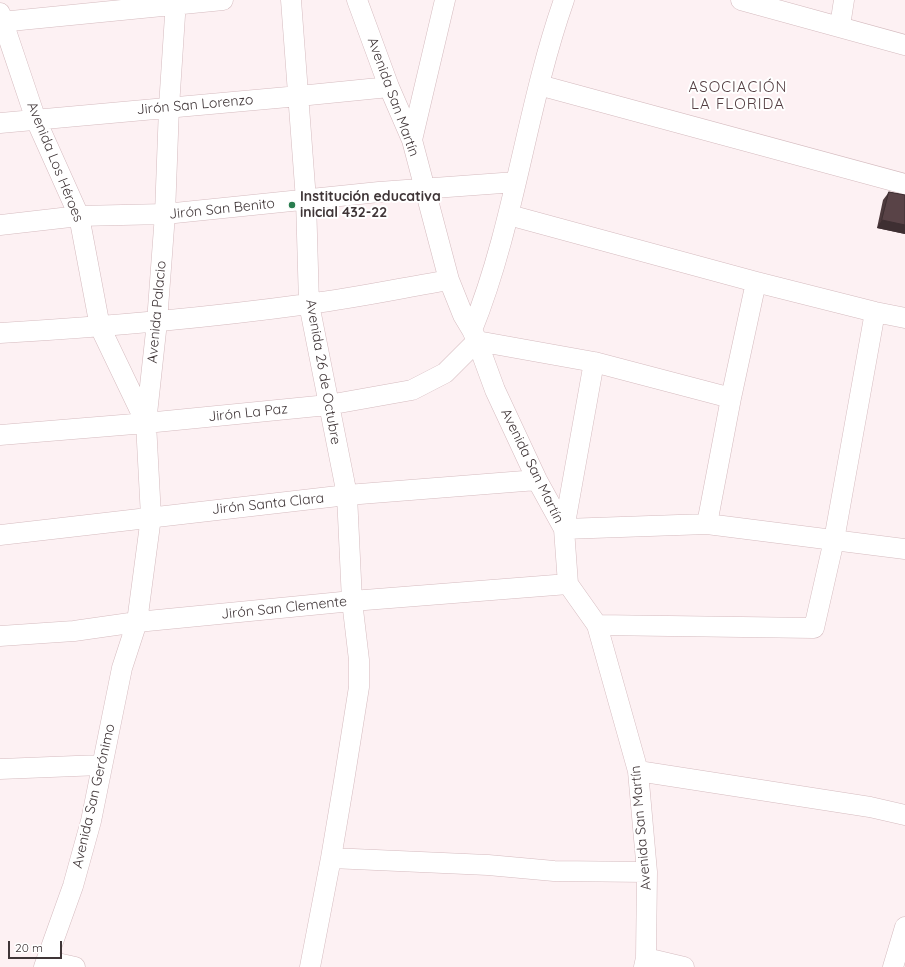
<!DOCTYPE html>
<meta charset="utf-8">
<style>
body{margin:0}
#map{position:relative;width:905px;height:967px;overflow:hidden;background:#fdf1f3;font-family:Quicksand,sans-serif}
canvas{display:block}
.scale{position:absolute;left:8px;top:941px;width:54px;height:18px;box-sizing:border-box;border:2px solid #3f3537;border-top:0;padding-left:5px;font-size:12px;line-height:14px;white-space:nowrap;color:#3f3537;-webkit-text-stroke:3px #fff;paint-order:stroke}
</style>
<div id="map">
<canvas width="905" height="967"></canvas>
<div class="scale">20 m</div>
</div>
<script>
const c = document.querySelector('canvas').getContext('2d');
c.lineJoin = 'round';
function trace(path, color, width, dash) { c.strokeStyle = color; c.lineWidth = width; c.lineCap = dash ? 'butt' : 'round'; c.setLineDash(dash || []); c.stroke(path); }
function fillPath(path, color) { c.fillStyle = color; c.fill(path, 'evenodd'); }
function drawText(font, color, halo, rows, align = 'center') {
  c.font = font + ' Quicksand,sans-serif'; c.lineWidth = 4; c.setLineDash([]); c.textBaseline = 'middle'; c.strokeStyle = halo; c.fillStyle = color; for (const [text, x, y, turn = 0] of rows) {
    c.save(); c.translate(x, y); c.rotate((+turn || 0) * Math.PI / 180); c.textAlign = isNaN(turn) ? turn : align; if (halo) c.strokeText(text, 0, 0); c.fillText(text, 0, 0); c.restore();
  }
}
const street = new Path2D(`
 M291 0 306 200 309 304 347 495 352 601 359 660V687L344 781 331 858 310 967
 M357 0 389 87 412 140 449 280 463 315 472 330 477 341 495 390 537 480 564 529 568 584 597 625 638 771 647 872 646 958 644 967
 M741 0 905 45
 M0 13 36 120 79 216 100 327 146 423
 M0 22 223 0
 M840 26 844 0
 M539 85 905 184
 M0 123 299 96 389 87
 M412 140 445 0
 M509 215 756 282 875 312 905 318
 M0 225 79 216 165 214 379 192 516 182
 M472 330C515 224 526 108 564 0
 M0 333C103 327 206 318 308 304 356 298 402 288 449 280
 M594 362 564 529 707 524 905 549
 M0 435 146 423 328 405 412 390 445 373 477 341 594 362 731 398
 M707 524 731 398 756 282
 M0 535 347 495 537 480
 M597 625 814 628 834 540 875 312
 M0 636 74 631 137 622 352 601 568 584
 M0 769 101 765
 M638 771 870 807 905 815
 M331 858 488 865 554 871 647 872
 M646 958 684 967
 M48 961 75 967
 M44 967 73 886 91 821 122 668 137 622 151 517 146 423 157 322 165 214 169 107 176 0
 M893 967 905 927`);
const wall = new Path2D(`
 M889 192 905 195V234L877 228 883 200Z`);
const shadedWall = new Path2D(`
 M882 220 905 225V234L877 228Z`);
const building = new Path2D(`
 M889 192 905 195V225L882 220Z`);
const markers = [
 [292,205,4,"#297d4f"]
];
const streetNames = [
 ["Avenida San Martín",393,97,70],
 ["Jirón San Lorenzo",195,105,-5],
 ["Avenida Los Héroes",55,162,68],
 ["Jirón San Benito",222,209,-6],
 ["Avenida Palacio",157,312,-85],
 ["Avenida 26 de Octubre",323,372,80],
 ["Jirón La Paz",248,413,-6],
 ["Avenida San Martín",532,466,64],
 ["Jirón Santa Clara",268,504,-6],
 ["Jirón San Clemente",284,608,-6],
 ["Avenida San Gerónimo",94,796,-77],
 ["Avenida San Martín",641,828,-95]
];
const poiNames = [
 ["Institución educativa",300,197],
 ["inicial 432-22",300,213]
];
const neighbourhoodNames = [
 ["ASOCIACIÓN",738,87],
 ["LA FLORIDA",738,104]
];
trace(street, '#d5bbbf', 21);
trace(street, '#fff', 20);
fillPath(wall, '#4d3a3d');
fillPath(shadedWall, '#3e2f32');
fillPath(building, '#594347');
trace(building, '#3e2f32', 1);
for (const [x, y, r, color] of markers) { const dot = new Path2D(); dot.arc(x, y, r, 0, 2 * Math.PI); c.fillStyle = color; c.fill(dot); trace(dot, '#fff', 1.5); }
drawText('14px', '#3f3537', '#fff', streetNames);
drawText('bold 14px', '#3f3537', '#fff', poiNames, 'left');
c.letterSpacing = '1px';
drawText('15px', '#553f43', '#fff', neighbourhoodNames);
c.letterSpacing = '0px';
</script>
